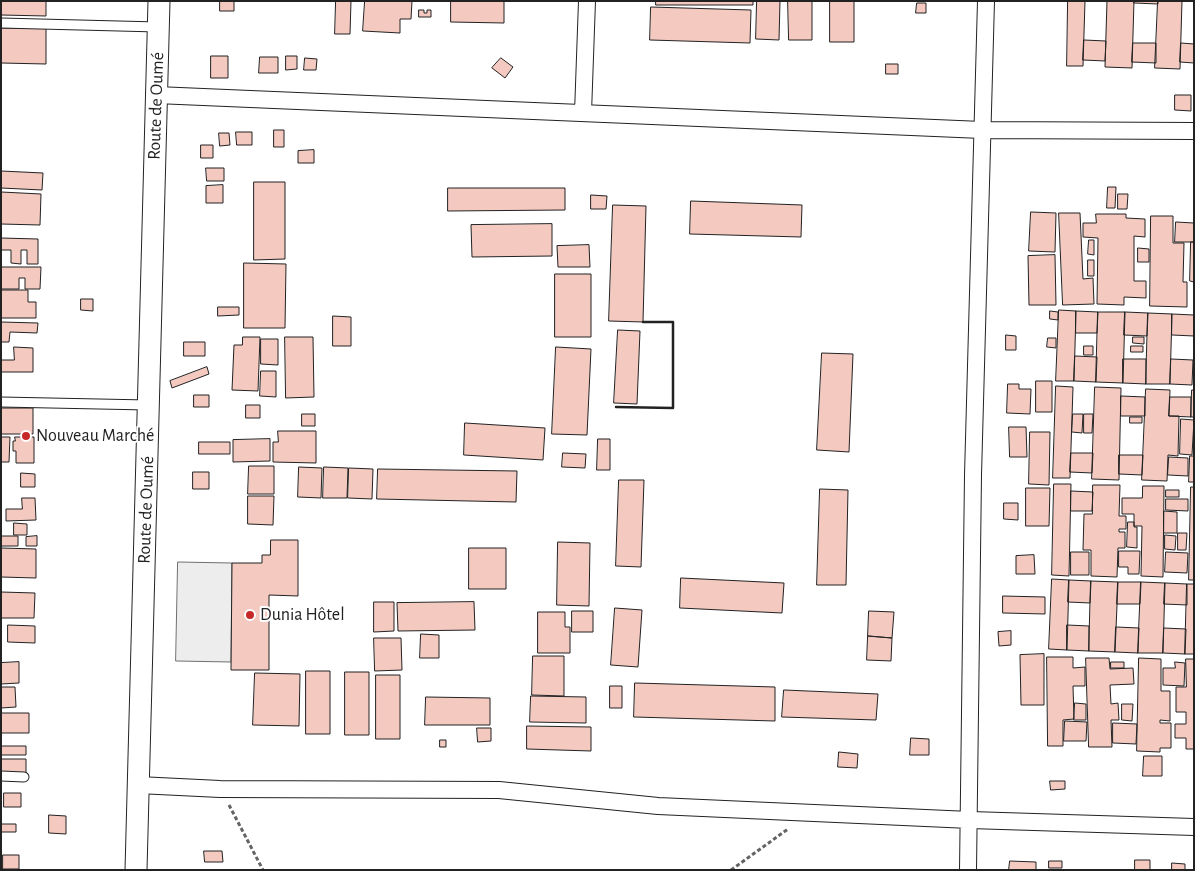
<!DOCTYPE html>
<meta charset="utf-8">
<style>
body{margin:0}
#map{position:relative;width:1195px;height:871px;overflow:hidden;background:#fff;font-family:"Alegreya Sans",sans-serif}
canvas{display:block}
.frame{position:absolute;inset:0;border:2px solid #222;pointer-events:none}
</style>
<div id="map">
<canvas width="1195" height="871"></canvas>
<div class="frame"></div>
</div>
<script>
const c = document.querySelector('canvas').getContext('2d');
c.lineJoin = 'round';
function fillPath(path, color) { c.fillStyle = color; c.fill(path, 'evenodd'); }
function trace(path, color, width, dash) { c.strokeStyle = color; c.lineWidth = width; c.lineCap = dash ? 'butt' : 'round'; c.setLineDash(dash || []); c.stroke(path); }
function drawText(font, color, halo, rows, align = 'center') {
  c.font = font + ' "Alegreya Sans",sans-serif'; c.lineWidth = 4; c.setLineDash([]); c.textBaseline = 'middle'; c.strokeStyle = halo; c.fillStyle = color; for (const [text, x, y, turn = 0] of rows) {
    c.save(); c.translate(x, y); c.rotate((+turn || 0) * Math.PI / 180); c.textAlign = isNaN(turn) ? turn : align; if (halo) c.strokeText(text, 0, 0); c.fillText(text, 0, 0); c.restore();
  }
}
const parking = new Path2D(`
 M178 562 232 563 231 662 176 661Z`);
const building = new Path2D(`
 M1 1H46V16L1 15Z
 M220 1H234V11H220Z
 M336 1H351L350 34H335Z
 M365 1H412L411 19H400V33L363 31Z
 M451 1H504V23L451 22Z
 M656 1H753V5H656Z
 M757 1H780L779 40 756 39Z
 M788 1H812V40H789Z
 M830 1H854V42H830Z
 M1068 1H1085L1083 66H1067Z
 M1134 1H1158V4L1134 3Z
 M1134 1 1132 68 1105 67 1107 1Z
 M1158 1H1182L1180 69 1155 68Z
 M917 3H926V13H916Z
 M651 7 751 10 750 43 650 40Z
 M419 10H424V13H427V10H431V17H419Z
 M1 28H46V64L1 63Z
 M1084 40 1106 41 1105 61 1083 60Z
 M1133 43H1156V63L1132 62Z
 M1181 43 1194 44V63L1180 62Z
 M211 56H228V78H211Z
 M286 56H297V69L286 70Z
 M260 57H278V73H259Z
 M305 58 317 59 316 70H304Z
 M501 58 513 67 505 78 492 68Z
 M886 64H898V74H886Z
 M1175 95H1191V111L1175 110Z
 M274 130H284V147H274Z
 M236 132H252V145H237Z
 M219 133H229L230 145 220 146Z
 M201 145H213V158H201Z
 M314 150V163H298V151Z
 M206 168H224V181H207Z
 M1 171 43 173 42 190 1 188Z
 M254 182H285V259L254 260Z
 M223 185V203H206V186Z
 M1108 187H1116L1115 208H1107Z
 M448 188H565V210L448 211Z
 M1 192 41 194 40 225 1 224Z
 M1118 194H1128L1127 209H1118Z
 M591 195 607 196 606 209H591Z
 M691 201 802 205 801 237 690 234Z
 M613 205 646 206 643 322 609 321Z
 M1031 212 1056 213 1055 252 1029 251Z
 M1059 213H1080L1083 279 1093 278 1094 304 1063 305Z
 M1096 214H1126V218L1145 219V237L1134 236V281H1146V298L1124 297V305L1097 304 1098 238 1083 237V223H1096Z
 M1151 216H1173V243H1184L1183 282H1187V307L1150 306Z
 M1176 222 1194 223V242H1175Z
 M552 224V256L472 257 471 225Z
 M1 238 38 239V264H27V250H21V264L11 263V250H1Z
 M1089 240H1094V255L1088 254Z
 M1191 242H1194V282L1190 281Z
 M589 245 590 267H558L557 246Z
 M1138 248 1149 249V262H1138Z
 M1055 255 1056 305H1029L1028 256Z
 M1088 260H1094V276H1088Z
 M244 263 286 264 285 328H244Z
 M1 267H41L40 289H25V278H19V289H1Z
 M555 274H591V337H555Z
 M1 290H28V302H36V318H1Z
 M81 299H93V311L81 310Z
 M218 307H239V315L218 316Z
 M1059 310 1076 311 1074 381H1056Z
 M1050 311 1058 312V320L1050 319Z
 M1076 311 1098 312 1097 333H1076Z
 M1098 312H1125L1123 383 1096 382Z
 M1125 312 1148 313 1147 336 1124 335Z
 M1148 313 1172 314 1170 384H1146Z
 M1172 314 1194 315V336L1172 335Z
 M333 316 351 317V346H333Z
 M1 322 38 323 37 333 10 332 9 342H1Z
 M618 330 640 331 637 404 614 403Z
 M1006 335 1016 336V350H1006Z
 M243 337H260L258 391 232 390 234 345H242Z
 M285 337H313L314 397 286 398Z
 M1133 337H1144V344L1133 343Z
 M1048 338H1056V348L1047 347Z
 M261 339H278V365L261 364Z
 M184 342H205V356H184Z
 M1084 346H1093V355H1084Z
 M1131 346H1143V352H1131Z
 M14 347 33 348V372H1V360H14Z
 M556 347 591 349 587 435 552 434Z
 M822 353 853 354 849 452 817 450Z
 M1075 356 1097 357 1096 382 1074 381Z
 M1123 359H1146V384L1123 383Z
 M1171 359 1193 360 1192 385 1170 384Z
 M207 367 209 374 172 388 170 381Z
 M261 371H276V397L260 396Z
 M1036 381H1052V412H1036Z
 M1008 384H1019V389H1031L1030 414 1007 413Z
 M1056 386 1073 387 1070 478H1053Z
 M1095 387 1121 388 1119 480 1092 479Z
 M1146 389 1170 390 1169 416H1179L1178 456 1168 455 1167 481 1142 480Z
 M1192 390H1194V417H1191Z
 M194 395H209V407H194Z
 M1121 396 1145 397V416H1121Z
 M1170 397H1191V417L1169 416Z
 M246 405H260V418H246Z
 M1 408H33V434H1Z
 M302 414H315V426H302Z
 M1073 414H1083L1082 433 1072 432Z
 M1084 414H1093L1092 433H1084Z
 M1130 417H1142V423H1130Z
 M1181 419 1194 420 1192 455 1180 454Z
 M465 423 545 428 543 460 464 455Z
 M1009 427H1026L1027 457H1010Z
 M278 431H316V463L273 462V442H278Z
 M1030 432H1050L1049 485 1029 484Z
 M1 437H10L9 462H1Z
 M15 437H34V463H16V451H13V441H15Z
 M270 439V461L233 462V440Z
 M598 439H610V470H597Z
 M199 442H230V454H199Z
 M563 453 586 454 585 468 562 467Z
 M1071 453H1093L1092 473 1070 472Z
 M1119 455H1143L1142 475 1119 474Z
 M1190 456H1194V482H1189Z
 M1169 457 1188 458V476L1168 475Z
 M249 466H274V494H248Z
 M299 467 322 468 321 498 298 497Z
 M324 467 348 468 347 498H323Z
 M349 468 373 469 372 499 348 498Z
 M378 469 517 471 516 502 377 499Z
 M193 472H209V489H193Z
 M21 473 35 474V487H21Z
 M619 480H644L641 567 616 566Z
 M1054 484H1071L1069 576 1052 575Z
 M1093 485H1120L1119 516H1126V529H1119V532H1125V548H1118L1117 577 1091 576V550H1083L1084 514H1092Z
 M1143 486H1164L1163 577 1141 576 1142 526H1134V514H1122V498H1142Z
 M1191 487H1194V580H1189Z
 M1026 488H1050L1049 526H1026Z
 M820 489 848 490 846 585H817Z
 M1166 490H1179V497H1166Z
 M1071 491 1093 492 1092 511H1071Z
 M248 496H274L273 525 248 524Z
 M22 498H35L36 520 6 521V509H22Z
 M1166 499H1188V511L1166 510Z
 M1004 503H1018V520L1004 519Z
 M1164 511 1177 512V533H1164Z
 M1128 522H1134V527H1137V548L1127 547Z
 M14 523 27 524V535H14Z
 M1178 533H1187L1186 550H1178Z
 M1165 535 1176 536 1175 550 1165 549Z
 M1 536H18V546H1Z
 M37 536V546H26V537Z
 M271 540H298V596L269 595V670H231L232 563H262V555H270Z
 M558 542 590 543 589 606 557 605Z
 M1 548 36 549V578L1 577Z
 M469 548H506V589H469Z
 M1119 551H1140L1139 574H1128V567H1119Z
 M1071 552H1089V575H1071Z
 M1166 552 1188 553 1187 573 1165 572Z
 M1034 555 1035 574H1016V556Z
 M681 578 784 583 782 613 680 608Z
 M1052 579 1069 580 1067 650 1049 649Z
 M1069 580 1091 581 1090 603 1068 602Z
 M1091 581 1118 582 1115 652 1089 651Z
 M1118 582H1141L1140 604H1117Z
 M1141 582 1165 583 1163 653H1138Z
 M1165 583 1187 584V605L1164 604Z
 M1187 584H1194V654H1185Z
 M1 592 35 593 34 618H1Z
 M1003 596 1045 597V614L1003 613Z
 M374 602H394V631L374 632Z
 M474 602 475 630 398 631 397 603Z
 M615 608 642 610 638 667 611 665Z
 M572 611H593V632H572Z
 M869 611 894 612 892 638 868 636Z
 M538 612H565V627H570V653H538Z
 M8 625 35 626V643L8 642Z
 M1067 625 1089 626V651L1067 650Z
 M1116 627 1139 628 1138 653 1115 652Z
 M1164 628 1186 629 1185 654 1163 653Z
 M1011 631V645L999 646 998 632Z
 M421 634 439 635V658H420Z
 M868 636 892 638 891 661 867 660Z
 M374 638H401L402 670 375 671Z
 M1044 654V705H1021L1020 655Z
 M533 656H564V696L532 695Z
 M1047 657H1073V668L1085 667V686H1073L1074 719 1063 720V746H1048Z
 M1086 658H1109L1110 669 1133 668 1134 684 1110 685 1111 704 1118 703 1119 720H1111L1112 747H1089Z
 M1139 658 1161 659V691H1170V721L1160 720V723H1171V748H1160V752L1137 751Z
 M1186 659H1194V749H1186V738H1175V724H1186V712H1176V687H1186Z
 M19 662V683L1 684V663Z
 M1111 662H1124V668H1111Z
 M1175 662 1185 663 1184 686 1163 685V668H1175Z
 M306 671H330V734H306Z
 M345 672H369V735H345Z
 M255 673 300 674 299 726 253 725Z
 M376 675H400V739H376Z
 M635 683 775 687V721L634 717Z
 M610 686H622V708H610Z
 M1 687H15L16 707 1 708Z
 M784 690 878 694 876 720 782 717Z
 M531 696 586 697V723L530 722Z
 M426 697 490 698V725H425Z
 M1075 703 1086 704V720H1074Z
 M1122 704H1133L1132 721 1122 720Z
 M1 713H29V733H1Z
 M1065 721 1087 722 1086 741H1064Z
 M1113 723 1137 724 1136 744 1113 743Z
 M527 726 591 727V751L527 749Z
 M477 728H491V741L478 742Z
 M911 738 929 739V755H910Z
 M440 740H446V747H440Z
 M1 746H26V755H1Z
 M839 752 858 754 857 768 838 767Z
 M1144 756H1162V776H1143Z
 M1 759H26V775H1Z
 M1050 781H1065V789L1051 790Z
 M4 793H21V807H4Z
 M49 815 66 816V834L49 833Z
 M1 824H16V832H1Z
 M204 851H222L223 862H205Z
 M3 855H19V869H3Z
 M1135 860H1150V870H1135Z
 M1010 861 1036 862V870H1009Z
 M1049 861H1062V868H1049Z
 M1172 863 1185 864V870H1172Z`);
const path = new Path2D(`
 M229 805 263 870
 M731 870 788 829`);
const service = new Path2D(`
 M1 23 158 27
 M1 402 148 405
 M1 776 24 777`);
const minor = new Path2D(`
 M156 95 982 130 1194 131
 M583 113 587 1
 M138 785 220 789 499 790 658 806 970 820 1194 827
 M968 870 973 475 986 1`);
const tertiary = new Path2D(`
 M136 870 159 1`);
const wall = new Path2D(`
 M616 407 673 408V322H643`);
const markers = [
 [26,436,5,"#c62828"],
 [250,615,5,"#c62828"]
];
const streetNames = [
 ["Route de Oumé",156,106,-88],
 ["Route de Oumé",146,510,-88]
];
const poiNames = [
 ["Nouveau Marché",36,436],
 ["Dunia Hôtel",260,615]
];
fillPath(parking, '#ededed');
trace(parking, '#6f6f6f', 1);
fillPath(building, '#f3c9c0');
trace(building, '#222', 1);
trace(service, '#222', 11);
trace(minor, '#222', 18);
trace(tertiary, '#222', 23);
trace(path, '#646464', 3, [4, 2.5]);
trace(service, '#fff', 9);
trace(minor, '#fff', 16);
trace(tertiary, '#fff', 21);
trace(wall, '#222', 2.5);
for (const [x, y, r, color] of markers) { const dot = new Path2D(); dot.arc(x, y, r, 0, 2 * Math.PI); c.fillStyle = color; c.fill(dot); trace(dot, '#fff', 2); }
drawText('18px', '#222', '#fff', streetNames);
drawText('18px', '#222', '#fff', poiNames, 'left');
</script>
